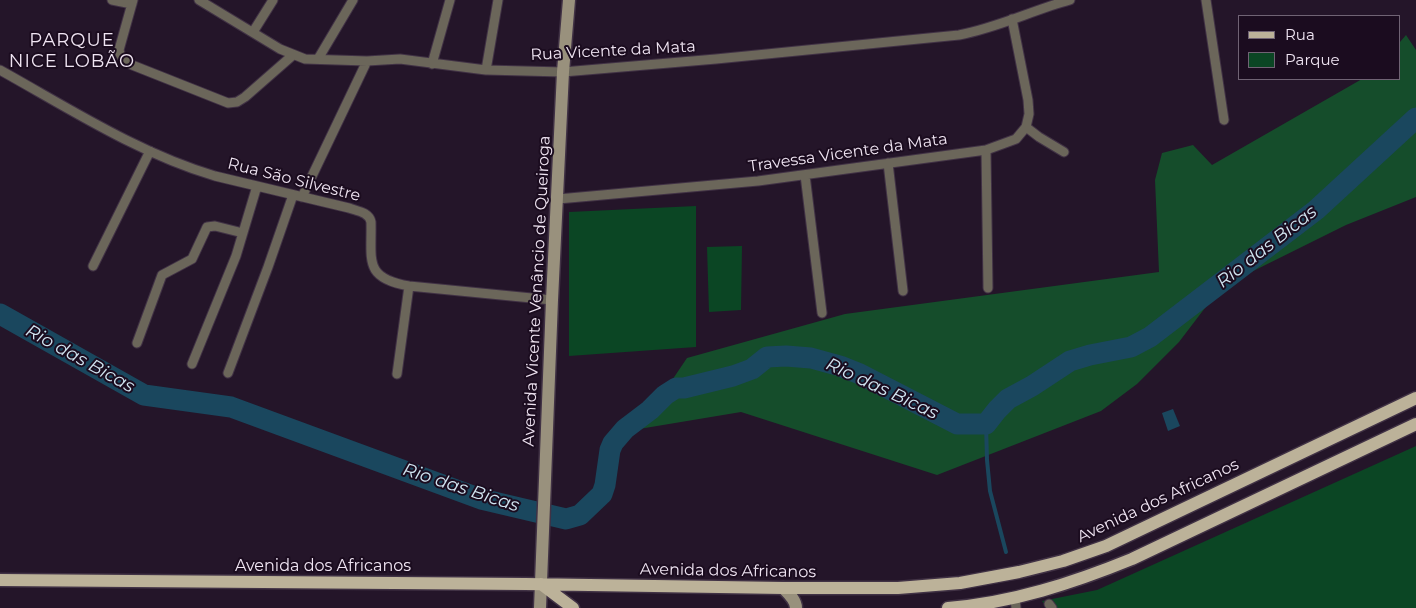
<!DOCTYPE html>
<meta charset="utf-8">
<style>
body{margin:0}
#map{position:relative;width:1416px;height:608px;overflow:hidden;background:#241529;font-family:Montserrat,sans-serif}
canvas{display:block}
.legend{position:absolute;left:1238px;top:15px;width:162px;height:65px;box-sizing:border-box;background:#1b0c1f;border:1px solid #706374;margin:0;padding:6px 9px;list-style:none;font-size:15px;color:#f0e5f3}
.legend li{display:flex;align-items:center;gap:10px;height:25px}
.legend b{width:25px;border:1px solid #706374}
</style>
<div id="map">
<canvas width="1416" height="608"></canvas>
<ul class="legend">
<li><b style="height:6px;background:#bcb299"></b>Rua</li>
<li><b style="height:14px;background:#0b4624"></b>Parque</li>
</ul>
</div>
<script>
const c = document.querySelector('canvas').getContext('2d');
c.lineJoin = 'round';
function fillPath(path, color) { c.fillStyle = color; c.fill(path, 'evenodd'); }
function trace(path, color, width, dash) { c.strokeStyle = color; c.lineWidth = width; c.lineCap = dash ? 'butt' : 'round'; c.setLineDash(dash || []); c.stroke(path); }
function drawText(font, color, halo, rows, align = 'center') {
  c.font = font + ' Montserrat,sans-serif'; c.lineWidth = 4; c.setLineDash([]); c.textBaseline = 'middle'; c.strokeStyle = halo; c.fillStyle = color; for (const [text, x, y, turn = 0] of rows) {
    c.save(); c.translate(x, y); c.rotate((+turn || 0) * Math.PI / 180); c.textAlign = isNaN(turn) ? turn : align; if (halo) c.strokeText(text, 0, 0); c.fillText(text, 0, 0); c.restore();
  }
}
const green = new Path2D(`
 M696 206V347L569 356V212Z
 M742 246 741 310 709 312 707 247Z
 M1416 446V608H1047L1042 601 1097 590Z`);
const forest = new Path2D(`
 M1406 35 1416 50V197L1346 225 1221 287 1179 342 1137 384 1101 411 937 475 741 412 639 429 687 358 845 314 1159 272 1155 180 1162 153 1193 145 1212 165 1362 79H1400V42Z`);
const water = new Path2D(`
 M1173 409 1180 426 1168 431 1162 413Z`);
const stream = new Path2D(`
 M986 424 987 460 990 491 1006 552`);
const river = new Path2D(`
 M0 314 144 395 231 407 481 499 566 519 580 515 602 494 605 485 610 450 613 443 625 429 650 410 665 395 676 388H684L733 376 752 369 767 357 786 356 811 358 840 366 860 374 957 424H986L997 410 1008 399 1032 386 1070 361 1090 355 1131 347 1150 337 1316 210 1416 118`);
const street = new Path2D(`
 M112 0 132 4
 M133 0 119 50C120 56 123 59 127 63L228 103 237 102 245 97 293 55
 M199 0 280 49 305 59 367 61 400 59 486 70 563 72 716 59 959 35C997 28 1033 10 1070 0
 M1206 0 1224 120
 M253 32 273 0
 M318 59 353 0
 M432 64 450 0
 M0 70C70 109 138 153 215 176L349 208C357 211 369 212 371 222 372 260 363 278 409 286L552 300
 M486 70 498 0
 M1026 127 1039 137 1064 152
 M986 150 988 288
 M888 163 903 291
 M805 175 822 313
 M302 197 367 61
 M558 199 758 181 986 150 1016 139 1026 127 1029 114 1028 100 1012 19
 M93 266 150 151
 M137 343 162 275 192 259 207 227 215 226 243 233
 M192 364 236 256 257 186
 M228 373 268 267 293 195
 M397 374 409 286
 M1015 597 1016 608
 M1049 604 1052 608`);
const secondary = new Path2D(`
 M783 588C789 594 796 600 796 608
 M540 608 552 300 563 72 569 0`);
const primary = new Path2D(`
 M0 580 525 584 783 588H898L960 583 1019 572 1063 561 1106 546 1416 398
 M541 584 573 608
 M948 608C1012 603 1073 583 1132 559L1416 424`);
const streetNames = [
 ["Rua Vicente da Mata",613,51,-3],
 ["Travessa Vicente da Mata",848,153,-8],
 ["Rua São Silvestre",294,180,14],
 ["Avenida Vicente Venâncio de Queiroga",537,291,-87],
 ["Avenida dos Africanos",1158,501,-25],
 ["Avenida dos Africanos",323,566],
 ["Avenida dos Africanos",728,571,1]
];
const neighbourhoodNames = [
 ["PARQUE",72,41],
 ["NICE LOBÃO",72,62]
];
const waterNames = [
 ["Rio das Bicas",1267,247,-38],
 ["Rio das Bicas",80,359,29],
 ["Rio das Bicas",882,389,25],
 ["Rio das Bicas",461,488,18]
];
fillPath(green, '#0b4624');
fillPath(forest, '#154d2b');
fillPath(water, '#1a475e');
trace(stream, '#1a475e', 4);
trace(river, '#1a475e', 21);
trace(street, '#413245', 11);
trace(secondary, '#413245', 15);
trace(primary, '#413245', 15);
trace(street, '#6b665a', 9);
trace(secondary, '#99917d', 12);
trace(primary, '#bcb299', 12);
drawText('16px', '#f0e5f3', '#1b0c1f', streetNames);
c.letterSpacing = '1px';
drawText('18px', '#f0e5f3', '#1b0c1f', neighbourhoodNames);
c.letterSpacing = '0px';
drawText('italic 18px', '#d1e5f1', '#1b0c1f', waterNames);
</script>
